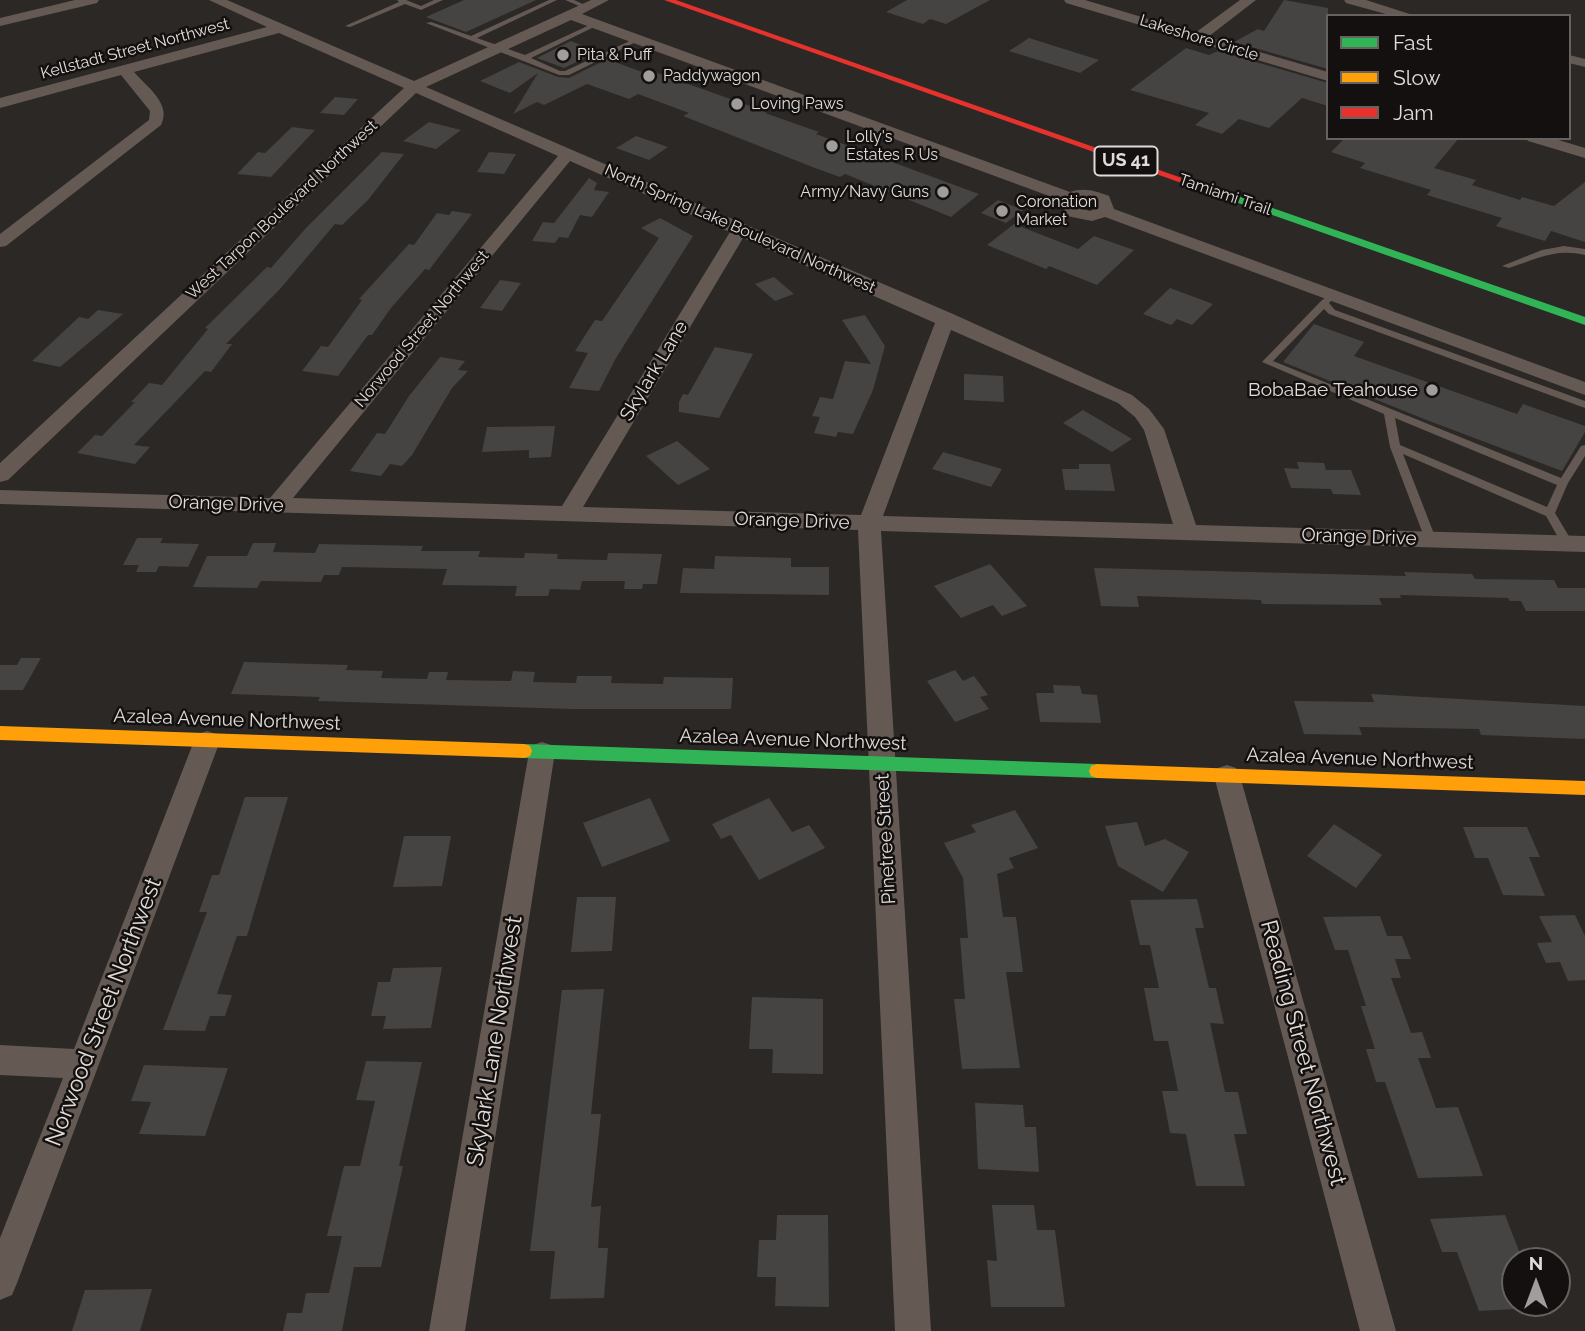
<!DOCTYPE html>
<style>
body{margin:0}
#map{position:relative;width:1585px;height:1331px;overflow:hidden;background:#2b2825;font-family:Raleway,sans-serif}
canvas{display:block}
.legend{position:absolute;left:1326px;top:14px;width:245px;height:126px;box-sizing:border-box;background:#13100f;border:2px solid #656260;margin:0;padding:9px 12px;list-style:none;font-size:21px;color:#e0dcd9}
.legend li{display:flex;align-items:center;gap:14px;height:35px}
.legend b{width:35px;border:2px solid #656260}
.north{position:absolute;left:1501px;top:1247px;width:70px;height:70px;box-sizing:border-box;background:#13100f;border:2px solid #656260;border-radius:50%;rotate:0deg;font-size:19px;font-weight:700;line-height:28px;text-align:center;color:#e0dcd9}
.north::after{content:'';display:block;margin:auto;width:24px;height:32px;background:#a19d9a;clip-path:polygon(50% 0,100% 100%,50% 72%,0 100%)}
</style>
<div id="map">
<canvas width="1585" height="1331"></canvas>
<ul class="legend">
<li><b style="height:9px;background:#30b455"></b>Fast</li>
<li><b style="height:9px;background:#ff9f0a"></b>Slow</li>
<li><b style="height:9px;background:#e5322d"></b>Jam</li>
</ul>
<div class="north">N</div>
</div>
<script>
const c = document.querySelector('canvas').getContext('2d');
c.lineJoin = 'round';
function fillPath(path, color) { c.fillStyle = color; c.fill(path, 'evenodd'); }
function trace(path, color, width, dash) { c.strokeStyle = color; c.lineWidth = width; c.lineCap = dash ? 'butt' : 'round'; c.setLineDash(dash || []); c.stroke(path); }
function drawText(font, color, halo, rows, align = 'center') {
  c.font = font + ' Raleway,sans-serif'; c.lineWidth = 5; c.setLineDash([]); c.textBaseline = 'middle'; c.strokeStyle = halo; c.fillStyle = color; for (const [text, x, y, turn = 0] of rows) {
    c.save(); c.translate(x, y); c.rotate((+turn || 0) * Math.PI / 180); c.textAlign = isNaN(turn) ? turn : align; if (halo) c.strokeText(text, 0, 0); c.fillText(text, 0, 0); c.restore();
  }
}
const building = new Path2D(`
 M464 0H536L466 32 426 17Z
 M907 0H990L946 24 930 19 923 24 886 12Z
 M1284 0 1328 8V69L1234 42 1258 29 1264 31Z
 M1029 38 1099 60 1080 73 1009 51Z
 M571 41 594 50 589 53 594 54 564 68 537 58Z
 M1186 48 1209 55 1218 51 1328 83V106L1302 98 1269 128 1239 119 1222 134 1195 125 1209 113 1130 90Z
 M607 59 642 72 646 69 767 112 765 113 819 132 816 134 979 194 951 217 845 174 840 177 815 168 683 116 689 113 638 94 629 99 587 84 544 105 537 102 513 114 538 73 510 93 480 81 519 62 558 77 569 78Z
 M335 97 358 99 344 115 320 113Z
 M429 122 461 130 436 149 403 141Z
 M292 127 315 130 271 177 237 174 258 152 265 153Z
 M636 136 668 147 649 160 616 148Z
 M1345 138H1459L1434 168 1476 180 1472 185 1520 200 1522 197 1554 206 1585 182V242L1551 231 1545 241 1496 226 1502 218 1427 195 1431 190 1360 168 1365 163 1331 152Z
 M382 152 404 154 368 200 342 225 335 224 280 289 226 344H232L211 372 205 371 134 445 150 447 135 464 77 453 95 435 102 436 135 402H131L149 383 162 385 208 329 205 328 267 267 271 268 305 229Z
 M489 152 516 154 504 174 477 172Z
 M589 178 597 183 594 190 609 192 592 217 580 215 568 238 559 237 555 243 532 241 543 222 554 223Z
 M998 200 1023 210 1006 223 981 213Z
 M452 211 472 214 429 270 425 269 391 308 372 335H368L338 376 302 371 321 346 328 347 362 300 359 299 409 244 414 245 437 213 449 215Z
 M660 218 693 236 616 358 599 391 569 388 588 353 575 351 595 320 602 321 659 238 641 228Z
 M1014 224 1078 249 1094 236 1134 250 1097 285 1049 266 1046 269 987 245Z
 M774 277 794 294 775 301 755 284Z
 M500 280 521 283 502 311 480 308Z
 M1170 288 1213 304 1192 325 1177 319 1171 325 1143 314Z
 M98 310 123 314 60 367 32 361 79 317 88 319Z
 M865 315 885 346 873 390 853 434 838 432 836 437 814 433 820 417 812 416 820 397 833 399 845 361 871 364 842 320Z
 M1314 324 1364 342 1354 356 1517 414 1523 404 1585 426V432L1562 471 1424 419 1283 362Z
 M715 347 753 354 719 418 679 412V402L683 394 688 395Z
 M440 357 465 361 458 370 468 371 452 388 412 455 402 466 390 464 381 476 350 471 377 433 385 434 409 396Z
 M964 374 1003 376 1004 402 964 400Z
 M1083 410 1132 439 1112 452 1063 423Z
 M555 426 551 457 529 458V450L482 452 487 427Z
 M677 441 710 469 678 485 646 456Z
 M943 452 1002 469 991 487 932 469Z
 M1297 462 1324 463 1326 470H1351L1361 495 1333 494 1331 489 1291 488 1284 468 1299 469Z
 M1079 464H1110L1115 491 1065 490 1062 469H1079Z
 M137 538H163L160 543 199 544 188 567 159 566 156 572H136L139 565H123Z
 M253 543H276L273 552 315 553 319 544 423 546 421 551H480L478 557 524 558 525 553 558 554 557 559 607 560 608 553 662 554 657 584H643L642 589H624L625 581H582L580 590 550 589 548 596H515L517 586 442 585 447 569 342 567 339 575H324L321 582 261 581 257 588 193 587 207 556H247Z
 M715 556 791 558V567H829V595L680 593 683 568 714 569Z
 M990 564 1027 606 1002 616 993 605 961 618 934 586Z
 M1094 568 1406 576 1404 572 1472 574 1475 579 1554 580 1558 588H1585V611H1526L1521 601H1510L1508 598 1400 595 1401 598H1379L1382 605 1262 604 1261 600 1137 596 1139 607 1101 606Z
 M21 658H41L23 690H0V665H17Z
 M244 662 348 665 346 670 383 671 381 678 427 679 429 672H448L446 680 511 681 513 671 535 672 533 682 576 683 577 676H612L611 683 663 684 664 677 733 678 731 709H572L318 701 320 697 231 694Z
 M955 670 963 681 974 676 988 695 980 697 989 709 955 722 927 681Z
 M1053 685 1080 686 1082 694 1097 695 1101 723 1040 722 1036 693H1054Z
 M1371 694 1585 706V739L1481 735 1479 729 1359 727 1362 735 1304 734 1294 701 1374 702Z
 M245 797H288L247 936H237L217 994 232 995 225 1016H210L205 1031 163 1030 207 912H199L212 875H219Z
 M650 798 670 841 602 867 583 823Z
 M769 798 792 832 809 825 825 848 759 880 731 835 721 839 712 824Z
 M1015 810 1038 848 1009 858 1014 868 997 874 1003 917H1016L1023 972H1006L1020 1068 962 1069 954 999H965L960 938H968L963 878 944 843 976 832 971 825Z
 M1137 822 1145 846 1165 839 1189 852 1163 892 1118 866 1105 826Z
 M1334 824 1382 855 1356 888 1307 856Z
 M1463 827H1527L1540 857H1529L1545 896 1503 895 1488 858H1475Z
 M404 836H451L442 886 393 887Z
 M577 897H616L612 951 571 952Z
 M1197 899 1204 928H1195L1209 988H1216L1224 1024 1210 1023 1225 1092H1238L1247 1134H1234L1245 1186H1196L1186 1134 1170 1133 1162 1091H1178L1168 1041H1154L1144 988H1159L1150 945H1140L1130 900Z
 M1575 915 1585 936V980L1568 981 1560 962 1546 963 1537 943 1552 942 1539 916Z
 M1380 916 1387 936H1402L1411 959H1395L1401 978H1391L1411 1033 1422 1032 1431 1058H1418L1436 1108 1458 1107 1483 1176 1418 1178 1385 1082H1376L1366 1049H1375L1361 1006H1366L1348 950H1335L1323 917Z
 M442 967 431 1028 383 1029 386 1016H371L378 982H390L393 968Z
 M604 989 591 1114H601L591 1207 601 1206 598 1248H608L604 1298 550 1299 555 1251H530L562 990Z
 M752 997 823 999V1074L772 1073 773 1049H749Z
 M366 1061 422 1062 399 1166H403L381 1267H354L342 1331H283L287 1313H302L306 1293H329L342 1236H327L344 1166H360L375 1101 356 1100Z
 M144 1065 228 1068 205 1136 139 1134 151 1102 131 1101Z
 M975 1103 1023 1105 1025 1127H1036L1039 1172 978 1169Z
 M992 1205H1034L1037 1230H1055L1065 1307H991L987 1260 997 1261Z
 M777 1215H828L829 1307 775 1306 776 1277H757L759 1240H776Z
 M1505 1215 1523 1261H1515V1309L1479 1311 1457 1252H1442L1430 1219Z
 M152 1289 140 1331H72L85 1290Z`);
const lane = new Path2D(`
 M397 0H406L421 6 434 0H443L421 10 405 4 350 27 345 26 399 2Z
 M549 0H557L477 38 525 55 594 23H598V25L531 58 560 71H565L636 38 642 39 569 75H559L426 23 431 22 471 36Z
 M565 0H574L589 7 584 8Z
 M1564 246 1585 249V255C1555 248 1537 259 1509 268L1502 266 1542 250Z
 M1332 292 1337 295 1329 303 1335 310 1585 401V408L1329 314 1324 309 1273 361 1561 478 1581 446 1585 445V456L1568 483 1555 513 1573 543 1571 546H1563L1546 516 1403 454 1436 539 1434 542H1426L1390 447 1384 414 1262 362 1321 301ZM1395 418 1557 485 1547 507 1400 445Z`);
const street = new Path2D(`
 M75 0H99L97 3 0 26V18Z
 M209 0H227L414 81 591 0H609L582 14 1070 192C1084 187 1096 191 1109 196L1114 209 1585 382V395L1105 217 1092 221 1067 216 1060 200 571 20 426 87 953 314 1132 395 1149 409 1164 429 1196 525 1585 536V552L881 531 931 1331H895L858 530 0 504V490L270 498 558 156 416 93 8 480 0 482V463L404 88 279 33 134 72C147 87 172 104 161 125L6 246 0 247V234L149 120 150 111 121 75 0 108V98L267 27ZM570 161 730 232 562 506 293 498ZM1082 200 1095 203 1097 208 1090 211 1079 208 1076 203ZM743 238 935 323 861 515 583 507ZM951 330 1118 403 1135 417 1144 430 1173 524 883 516Z
 M1064 0H1085L1195 33 1240 0H1256L1208 37 1328 72V81L1066 3Z
 M1344 0H1366L1416 16H1393L1346 3Z
 M1569 55 1585 59V67L1569 63Z
 M1526 138H1552L1585 148V158L1528 141Z
 M207 731 216 734 220 741 17 1283 12 1295 0 1300V1238L63 1078 0 1075V1045L74 1049 194 741 198 734Z
 M542 742 551 745 555 752 465 1331H429L529 752 533 745Z
 M1227 765 1236 768 1240 776 1396 1331H1360L1214 776 1218 768Z`);
const fast = new Path2D(`
 M1190 182H1198L1585 317V325L1190 186Z
 M524 744 1097 764 1103 766 1105 771 1103 776 1097 778 524 758 518 756 516 751 518 746Z`);
const slow = new Path2D(`
 M0 726 524 744 530 746 532 751 530 756 524 758 0 740Z
 M1097 764 1585 781V795L1097 778 1091 776 1089 771 1091 766Z`);
const jam = new Path2D(`
 M664 0H676L1199 184 1190 186Z`);
const markers = [
 [563,55,7,"#a19d9a"],
 [649,76,7,"#a19d9a"],
 [737,104,7,"#a19d9a"],
 [832,146,7,"#a19d9a"],
 [943,192,7,"#a19d9a"],
 [1002,211,7,"#a19d9a"],
 [1432,390,7,"#a19d9a"]
];
const farStreetnames = [
 ["Lakeshore Circle",1199,38,17],
 ["Kellstadt Street Northwest",135,49,-15],
 ["Tamiami Trail",1225,195,19],
 ["West Tarpon Boulevard Northwest",282,210,-43],
 ["North Spring Lake Boulevard Northwest",740,229,24],
 ["Norwood Street Northwest",422,329,-50]
];
const farPoinames = [
 ["Pita & Puff",577,55],
 ["Paddywagon",663,76],
 ["Loving Paws",751,104],
 ["Lolly's",846,137],
 ["Estates R Us",846,155],
 ["Army/Navy Guns",929,192,"right"],
 ["Coronation",1016,202],
 ["Market",1016,220]
];
const shields = [
 [1126,161,63]
];
const shieldNames = [
 ["US 41",1126,161]
];
const streetNames = [
 ["Skylark Lane",654,371,-59],
 ["Orange Drive",226,504,2],
 ["Orange Drive",792,521,2],
 ["Orange Drive",1359,537,2],
 ["Azalea Avenue Northwest",227,720,2],
 ["Azalea Avenue Northwest",793,740,2],
 ["Azalea Avenue Northwest",1360,759,2],
 ["Pinetree Street",886,839,-93]
];
const poiNames = [
 ["BobaBae Teahouse",1418,390]
];
const nearStreetnames = [
 ["Norwood Street Northwest",104,1012,-69],
 ["Skylark Lane Northwest",495,1041,-81],
 ["Reading Street Northwest",1303,1053,75]
];
fillPath(building, '#464442');
fillPath(lane, '#645a53');
fillPath(street, '#645a53');
fillPath(fast, '#30b455');
fillPath(slow, '#ff9f0a');
fillPath(jam, '#e5322d');
for (const [x, y, r, color] of markers) { const dot = new Path2D(); dot.arc(x, y, r, 0, 2 * Math.PI); c.fillStyle = color; c.fill(dot); trace(dot, '#13100f', 2.5); }
drawText('16px', '#e0dcd9', '#13100f', farStreetnames);
drawText('16px', '#e0dcd9', '#13100f', farPoinames, 'left');
for (const [x, y, w] of shields) { const box = new Path2D(); box.roundRect(x - w / 2, y - 14.5, w, 29, 5); c.fillStyle = '#13100f'; c.fill(box); trace(box, '#e0dcd9', 2); }
drawText('bold 18px', '#e0dcd9', null, shieldNames);
drawText('19px', '#e0dcd9', '#13100f', streetNames);
drawText('19px', '#e0dcd9', '#13100f', poiNames, 'right');
drawText('23px', '#e0dcd9', '#13100f', nearStreetnames);
</script>
